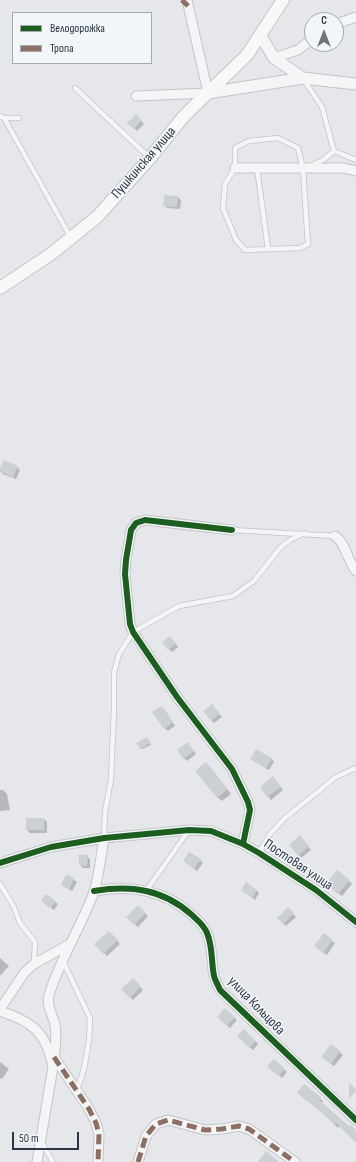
<!DOCTYPE html>
<meta charset="utf-8">
<style>
body{margin:0}
#map{position:relative;width:356px;height:1162px;overflow:hidden;background:#e5e7ea;font-family:"Sofia Sans Condensed",sans-serif}
canvas{display:block}
.legend{position:absolute;left:12px;top:12px;width:140px;height:52px;box-sizing:border-box;background:#f3f6f9;border:1px solid #a2a9b1;margin:0;padding:5px 7px;list-style:none;font-size:12px;color:#293646}
.legend li{display:flex;align-items:center;gap:8px;height:20px}
.legend b{width:20px;border:1px solid #a2a9b1}
.north{position:absolute;left:304px;top:12px;width:40px;height:40px;box-sizing:border-box;background:#f3f6f9;border:1px solid #a2a9b1;border-radius:50%;rotate:0deg;font-size:11px;font-weight:700;line-height:16px;text-align:center;color:#293646}
.north::after{content:'';display:block;margin:auto;width:14px;height:18px;background:#6b747f;clip-path:polygon(50% 0,100% 100%,50% 72%,0 100%)}
.scale{position:absolute;left:12px;top:1132px;width:67px;height:18px;box-sizing:border-box;border:2px solid #293646;border-top:0;padding-left:5px;font-size:12px;line-height:14px;white-space:nowrap;color:#293646;-webkit-text-stroke:3px #f3f6f9;paint-order:stroke}
</style>
<div id="map">
<canvas width="356" height="1162"></canvas>
<ul class="legend">
<li><b style="height:5px;background:#1b5e20"></b>Велодорожка</li>
<li><b style="height:5px;background:#8d6e63"></b>Тропа</li>
</ul>
<div class="north">С</div>
<div class="scale">50 m</div>
</div>
<script>
const c = document.querySelector('canvas').getContext('2d');
c.lineJoin = 'round';
function fillPath(path, color) { c.fillStyle = color; c.fill(path, 'evenodd'); }
function trace(path, color, width, dash) { c.strokeStyle = color; c.lineWidth = width; c.lineCap = dash ? 'butt' : 'round'; c.setLineDash(dash || []); c.stroke(path); }
function drawText(font, color, halo, rows, align = 'center') {
  c.font = font + ' "Sofia Sans Condensed",sans-serif'; c.lineWidth = 3; c.setLineDash([]); c.textBaseline = 'middle'; c.strokeStyle = halo; c.fillStyle = color; for (const [text, x, y, turn = 0] of rows) {
    c.save(); c.translate(x, y); c.rotate((+turn || 0) * Math.PI / 180); c.textAlign = isNaN(turn) ? turn : align; if (halo) c.strokeText(text, 0, 0); c.fillText(text, 0, 0); c.restore();
  }
}
const shadow = new Path2D(`
 M136 115 144 124 137 131 129 123Z
 M178 197 181 200 180 209 167 208 164 205Z
 M17 467 20 470 16 479 3 474 0 471Z
 M173 640 178 647 172 652 169 649Z
 M214 708 222 717 214 723 211 720Z
 M165 710 175 726 168 731 165 728Z
 M148 740 151 745 142 749 140 748Z
 M190 746 196 754 187 761 184 758Z
 M251 759H272L274 762 269 770Z
 M211 768 231 794 222 801 217 797Z
 M276 781 283 790 271 800 261 787Z
 M0 790H3L7 794 10 810 0 811Z
 M44 819 47 822V833H30L27 830Z
 M303 840 311 850 301 858 299 855Z
 M87 856 90 859V868H83L80 865Z
 M200 860 203 863 197 871 184 861Z
 M337 871 352 884 342 896 330 887Z
 M67 875 77 882 72 891 62 885Z
 M242 890H256L259 893 255 900Z
 M42 901 55 902 58 904 54 910Z
 M138 906 148 916 138 927 127 917Z
 M288 909 296 917 286 926 278 918Z
 M109 932 120 944 107 956 96 944Z
 M332 941 335 943 327 955 318 949Z
 M0 958 9 966 0 976Z
 M133 979 143 990 133 1000 122 989Z
 M234 1017 237 1020 230 1028 221 1020Z
 M244 1030 258 1044 253 1050 238 1036Z
 M332 1046 343 1055 334 1066 326 1060Z
 M274 1060 287 1072 282 1078 269 1066Z
 M0 1062 9 1069 2 1079 0 1078Z
 M304 1085 323 1101 322 1103 349 1127 356 1131V1142L340 1126 338 1128 326 1116 298 1093Z`);
const building = new Path2D(`
 M136 114 142 120 134 129 127 123Z
 M164 195 178 196 177 207 163 206Z
 M4 460 18 466 13 477 0 471V468Z
 M170 636 176 644 168 650 162 642Z
 M212 704 220 714 211 721 203 711Z
 M162 706 173 722 164 729 152 712Z
 M147 737 151 743 140 749 136 743Z
 M188 742 194 751 183 759 177 750Z
 M256 749 272 758 266 768 250 759Z
 M206 762 227 789 217 798 195 771Z
 M273 776 281 787 267 797 260 787Z
 M26 818H44V830H26Z
 M300 835 309 846 298 856 289 845Z
 M189 852 201 859 194 869 183 861Z
 M79 854 88 855 87 866 79 865Z
 M337 870 350 880 338 894 326 884Z
 M66 874 74 878 69 889 61 885Z
 M246 882 257 890 252 898 241 890Z
 M46 894 56 901 50 908 41 901Z
 M138 905 146 913 134 925 126 917Z
 M288 907 294 913 283 924 277 918Z
 M109 931 118 940 103 954 94 944Z
 M324 933 333 940 323 953 314 946Z
 M133 978 141 986 130 998 121 989Z
 M225 1008 235 1017 227 1026 217 1017Z
 M244 1029 256 1041 249 1048 237 1036Z
 M331 1044 340 1051 331 1064 321 1057Z
 M274 1059 285 1069 278 1076 267 1066Z
 M349 1083 356 1089V1091L349 1099Z
 M304 1084 321 1097 319 1100 349 1126 351 1125 356 1130V1143L336 1123 335 1125 322 1113 297 1093Z
 M266 1151 279 1162H258Z`);
const service = new Path2D(`
 M304 80 322 107 334 151 356 160
 M75 88 150 158
 M0 116 4 118H19
 M4 118 71 238
 M278 138 298 148 303 169 308 244 300 248 245 250 236 240 223 208 225 184 235 168V148L249 141Z
 M310 166 323 160 334 151
 M257 168 268 249
 M232 530 335 536
 M104 838 105 812 111 779 114 710V673L119 654 133 632 179 606 233 596 254 581 280 548 290 540 304 533
 M259 853 270 834 285 818 336 777 356 768
 M0 884 14 907 20 923 35 942 34 964
 M146 891 189 830
 M63 961 90 1018 89 1040 84 1069 77 1090
 M42 1143 53 1162`);
const minor = new Path2D(`
 M336 24 356 17
 M274 58 298 50 312 39
 M136 96 208 93 187 0
 M235 168H344L356 171
 M232 530 145 520 136 523 131 530 126 560 125 574 130 624 133 632 177 697 232 769 248 802 250 810 243 844
 M335 536C346 543 347 560 356 571
 M0 863 51 847 104 838 189 830 211 831 243 844 259 853 316 890 356 922
 M94 891C131 885 163 889 192 915 198 921 204 925 207 933 213 947 211 961 214 976 215 980 218 985 220 990L356 1120
 M0 1009 25 972 34 964 70 944
 M0 1011C33 1022 46 1032 53 1067L37 1162
 M54 1057 89 1109 96 1123 99 1134 98 1162
 M53 1067C55 1054 57 1038 55 1025 53 1015 46 1005 49 995 60 959 81 927 94 892 99 876 101 855 104 838
 M138 1162 146 1136 156 1124 168 1120 205 1130 222 1129 239 1126 249 1129 295 1162`);
const tertiary = new Path2D(`
 M261 36 274 58 303 78 356 84
 M208 93 303 78`);
const secondary = new Path2D(`
 M0 288 51 254 97 217 150 158 184 116 247 55 283 0`);
const quiet = new Path2D(`
 M182 0 188 6
 M54 1057 89 1109 96 1123 99 1134 98 1162
 M138 1162 146 1136 156 1124 168 1120 205 1130 222 1129 239 1126 249 1129 295 1162`);
const cycleway = new Path2D(`
 M232 530 145 520 136 523 131 530 126 560 125 574 130 624 133 632 177 697 232 769 248 802 250 810 243 844
 M0 863 51 847 104 838 189 830 211 831 243 844 259 853 316 890 356 922
 M94 891C131 885 163 889 192 915 198 921 204 925 207 933 213 947 211 961 214 976 215 980 218 985 220 990L356 1120`);
const streetNames = [
 ["Пушкинская улица",144,163,-49],
 ["Постовая улица",298,865,34],
 ["улица Кольцова",256,1006,46]
];
fillPath(shadow, '#0003');
fillPath(building, '#cdd0d3');
trace(service, '#c3c5c8', 6);
trace(minor, '#c3c5c8', 11);
trace(tertiary, '#c3c5c8', 13);
trace(secondary, '#c3c5c8', 14);
trace(service, '#f4f5f7', 4.5);
trace(minor, '#f4f5f7', 9);
trace(tertiary, '#f4f5f7', 11);
trace(secondary, '#f8f8f8', 12);
trace(quiet, '#8d6e63', 5, [10, 5]);
trace(cycleway, '#1b5e20', 6);
drawText('14px', '#293646', '#f3f6f9', streetNames);
</script>
